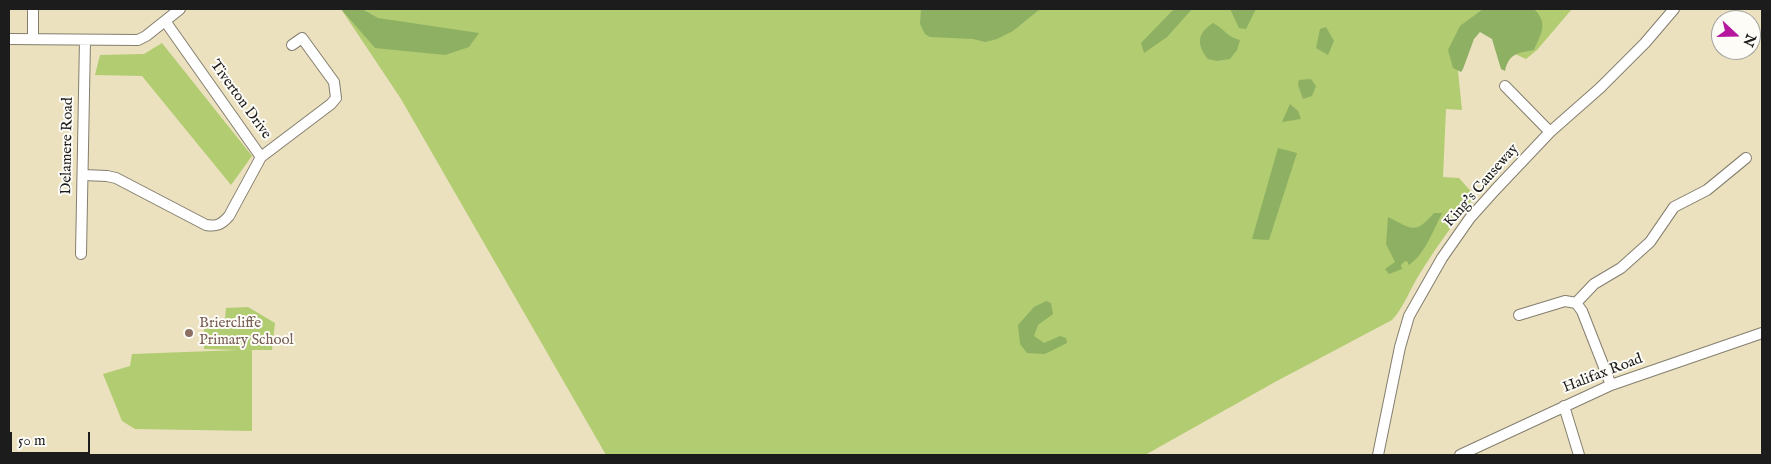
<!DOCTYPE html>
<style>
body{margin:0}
#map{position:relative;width:1771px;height:464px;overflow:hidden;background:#ebe1bf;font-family:"IM FELL English",serif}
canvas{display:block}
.frame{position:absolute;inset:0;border:10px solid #1c1c1c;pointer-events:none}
.north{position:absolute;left:1711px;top:10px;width:50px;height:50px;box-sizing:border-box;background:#fdfcf7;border:1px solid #a3a29f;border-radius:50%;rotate:111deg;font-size:14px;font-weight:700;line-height:20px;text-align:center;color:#1c1c1c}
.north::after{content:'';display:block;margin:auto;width:18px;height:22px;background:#b5179e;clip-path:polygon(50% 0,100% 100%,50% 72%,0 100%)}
.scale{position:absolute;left:10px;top:432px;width:80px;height:22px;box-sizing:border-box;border:2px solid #1c1c1c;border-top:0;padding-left:6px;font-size:15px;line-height:18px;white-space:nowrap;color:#1c1c1c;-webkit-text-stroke:4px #fdfcf7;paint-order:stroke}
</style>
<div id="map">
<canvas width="1771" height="464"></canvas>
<div class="frame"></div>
<div class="north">N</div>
<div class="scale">50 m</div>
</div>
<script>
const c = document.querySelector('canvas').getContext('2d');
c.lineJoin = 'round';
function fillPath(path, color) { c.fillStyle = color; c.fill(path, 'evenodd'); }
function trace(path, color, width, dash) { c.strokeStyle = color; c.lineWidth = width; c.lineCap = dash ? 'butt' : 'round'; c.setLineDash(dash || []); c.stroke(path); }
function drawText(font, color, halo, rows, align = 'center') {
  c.font = font + ' "IM FELL English",serif'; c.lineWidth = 4; c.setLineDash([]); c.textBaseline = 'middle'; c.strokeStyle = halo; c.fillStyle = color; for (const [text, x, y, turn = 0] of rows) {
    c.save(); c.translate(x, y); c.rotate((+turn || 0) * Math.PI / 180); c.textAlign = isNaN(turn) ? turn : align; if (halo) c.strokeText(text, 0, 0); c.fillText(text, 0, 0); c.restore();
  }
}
const green = new Path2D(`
 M341 9H1572L1537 50 1526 59 1513 53 1478 27 1464 46 1458 71 1462 110 1446 109 1443 177 1459 178 1475 196C1454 223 1433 251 1416 280 1408 294 1403 308 1392 320L1275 382 1145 455H606L401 99Z
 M162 43 252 156 231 185 142 76 95 75 100 55 144 54Z
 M248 307 275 323 272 350H252V431L135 429 122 421 103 374 130 366 132 354 239 350 204 349V320H225L226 308Z`);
const forest = new Path2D(`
 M341 9H362L378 18 479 33 469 47 445 55 375 48Z
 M921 9H1040L1013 31 997 39 985 42 973 39 930 37 925 34 920 24Z
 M1176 9H1192L1167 37 1144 53 1141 43 1172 11Z
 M1230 9H1256L1246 29 1239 28Z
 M1483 9H1534C1549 24 1541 33 1534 50 1518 53 1509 53 1505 71L1501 69 1492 39 1480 32 1474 39 1463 69 1461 72 1453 68 1448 50 1460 26Z
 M1213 23C1225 29 1225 36 1240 40L1237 50 1230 59 1217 61 1208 59C1197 45 1196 34 1213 23Z
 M1326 27 1334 41 1328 55 1316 48 1320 29Z
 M1311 79 1316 86 1312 96 1303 99 1298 85 1299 80Z
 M1290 104 1298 111 1301 119 1282 122Z
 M1278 148 1297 153 1269 240 1252 239Z
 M1434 213H1442C1435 227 1423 258 1408 265V262L1405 261 1401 265 1402 269 1389 274 1385 269 1395 262 1386 244 1388 217C1412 229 1415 235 1434 213Z
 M1046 301 1051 303 1053 314 1038 325 1034 336 1044 343 1060 336 1066 338 1067 343 1045 354 1027 353 1020 344 1018 325 1034 307Z`);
const minor = new Path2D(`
 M33 9V39
 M9 39 138 40 146 36 180 9
 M1505 86 1550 132
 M261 157 331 104 336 98 334 82 302 38 292 45
 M83 175 107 176 116 178 206 225C217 227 222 224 229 216L261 157 165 21
 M81 254 85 40
 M1576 303 1594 284 1621 268 1650 242 1674 207 1707 190 1746 158
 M1519 315 1565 301 1576 303 1582 311 1611 385
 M1564 406 1579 455
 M1378 455 1400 347 1409 316 1442 258 1470 218 1496 189 1550 132 1600 88 1645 43 1674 9
 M1460 455 1611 385 1762 333`);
const markers = [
 [189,333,5,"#8d6e63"]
];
const streetNames = [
 ["Tiverton Drive",240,100,54],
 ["Delamere Road",68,146,-89],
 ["King's Causeway",1482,186,-49],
 ["Halifax Road",1603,374,-21]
];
const educationNames = [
 ["Briercliffe",199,324],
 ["Primary School",199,341]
];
fillPath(green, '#b2cc71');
fillPath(forest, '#8db063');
trace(minor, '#847e6e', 12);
trace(minor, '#fff', 10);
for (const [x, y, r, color] of markers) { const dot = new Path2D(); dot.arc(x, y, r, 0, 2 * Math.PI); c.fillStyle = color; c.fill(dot); trace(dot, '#fdfcf7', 2); }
drawText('15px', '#1c1c1c', '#fdfcf7', streetNames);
drawText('15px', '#785e54', '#fdfcf7', educationNames, 'left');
</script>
